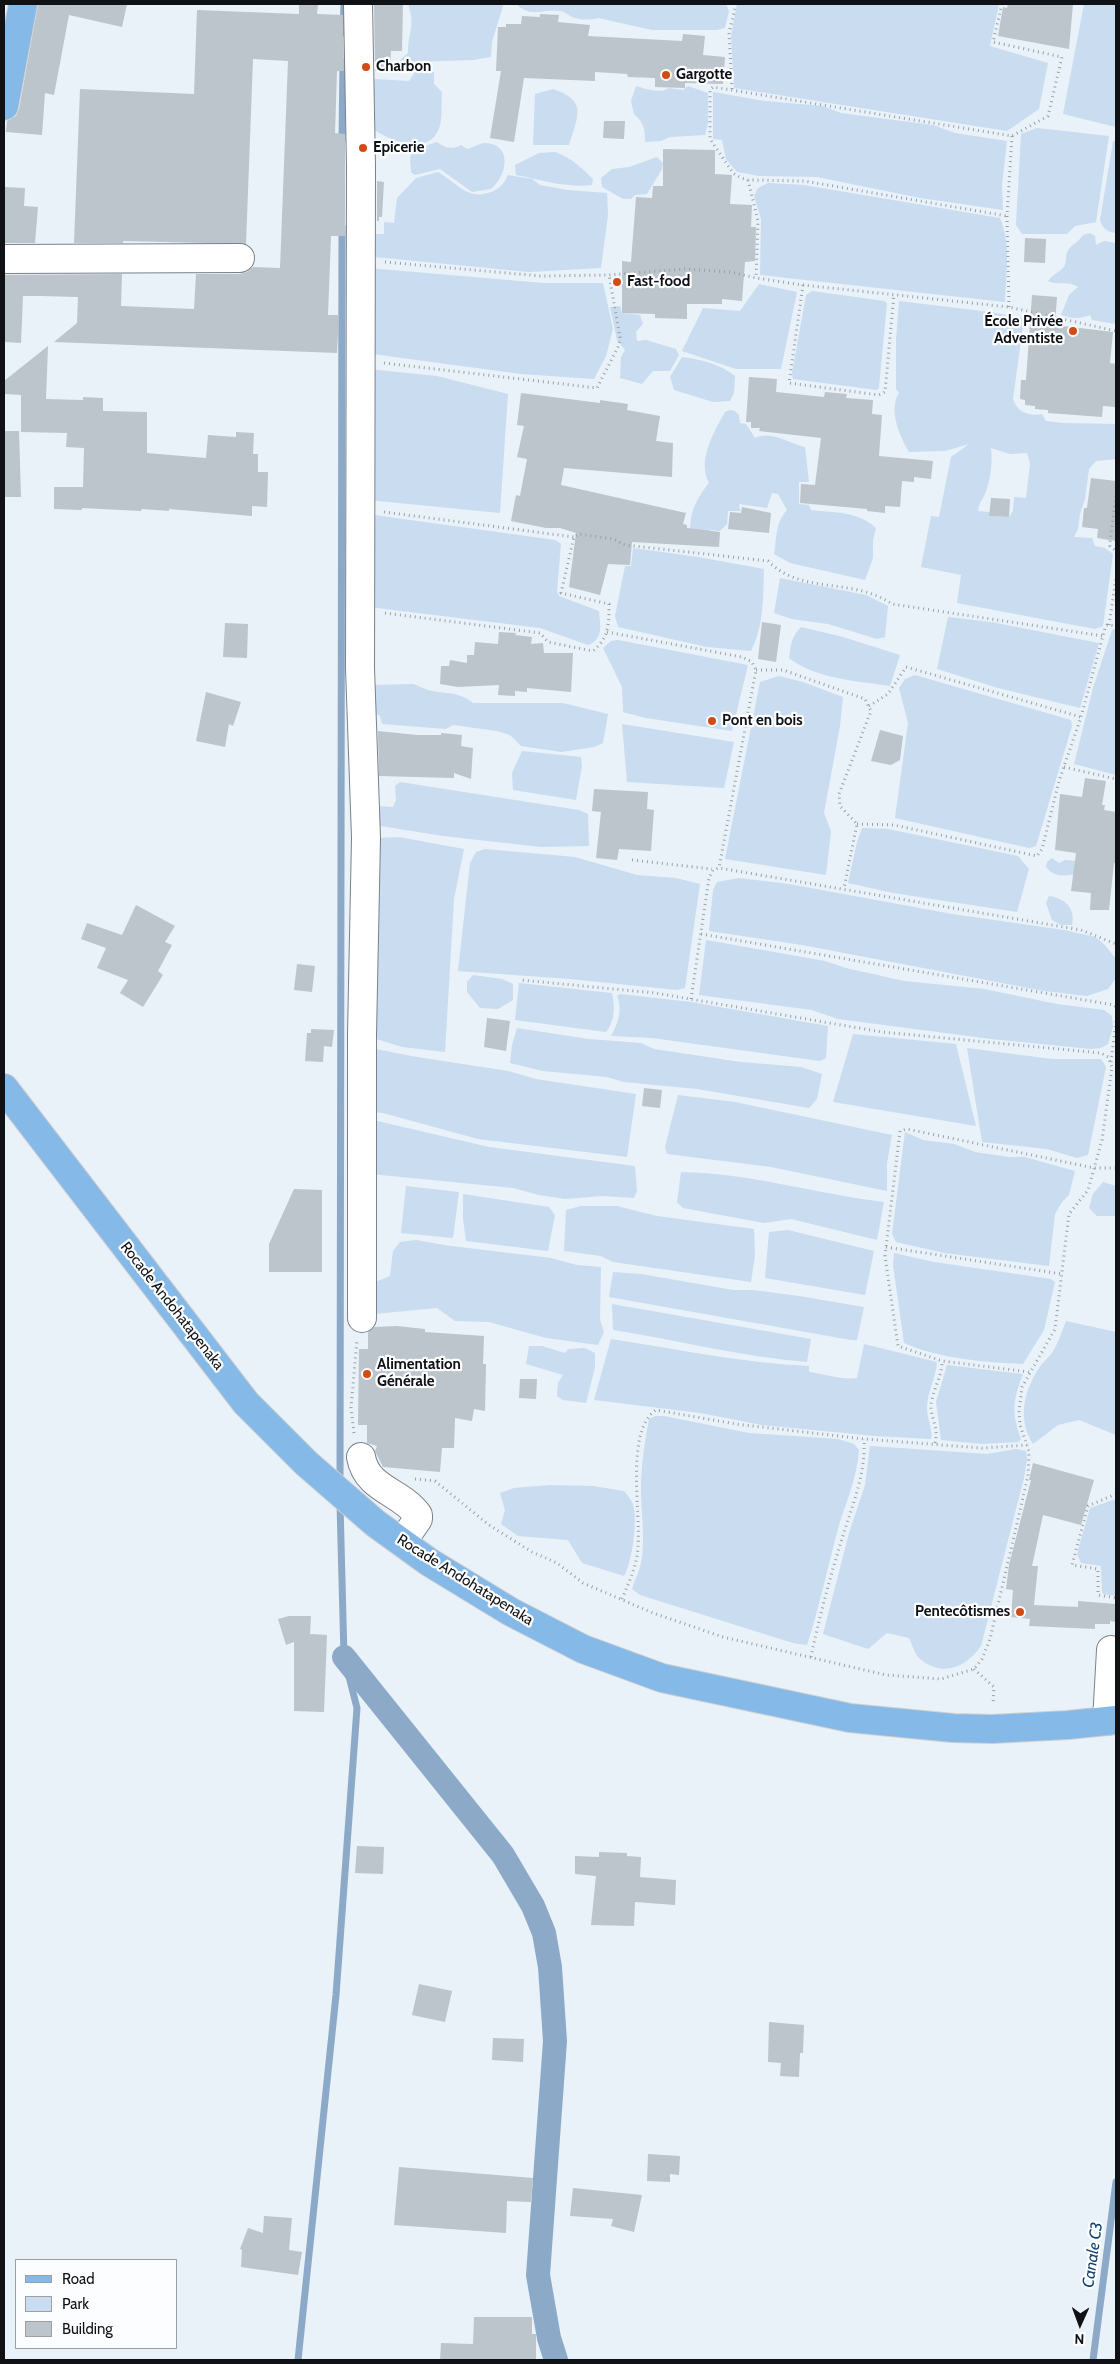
<!DOCTYPE html>
<meta charset="utf-8">
<style>
body{margin:0}
#map{position:relative;width:1120px;height:2364px;overflow:hidden;background:#e9f1f9;font-family:Cabin,sans-serif}
canvas{display:block}
.frame{position:absolute;inset:0;border:5px solid #0f1114;pointer-events:none}
.legend{position:absolute;left:15px;top:2259px;width:162px;height:90px;box-sizing:border-box;background:#fcfdff;border:1px solid #9d9fa1;margin:0;padding:6px 9px;list-style:none;font-size:15px;color:#0f1114}
.legend li{display:flex;align-items:center;gap:10px;height:25px}
.legend b{width:25px;border:1px solid #9d9fa1}
.north{position:absolute;left:1055px;top:2299px;width:50px;height:50px;-webkit-text-stroke:4px #fcfdff;paint-order:stroke;rotate:182deg;font-size:14px;font-weight:700;line-height:20px;text-align:center;color:#0f1114}
.north::after{content:'';display:block;margin:auto;width:18px;height:22px;background:#0f1114;clip-path:polygon(50% 0,100% 100%,50% 72%,0 100%)}
</style>
<div id="map">
<canvas width="1120" height="2364"></canvas>
<div class="frame"></div>
<ul class="legend">
<li><b style="height:6px;background:#85b9e8"></b>Road</li>
<li><b style="height:14px;background:#c9dcf0"></b>Park</li>
<li><b style="height:14px;background:#bcc4cc"></b>Building</li>
</ul>
<div class="north">N</div>
</div>
<script>
const c = document.querySelector('canvas').getContext('2d');
c.lineJoin = 'round';
function fillPath(path, color) { c.fillStyle = color; c.fill(path, 'evenodd'); }
function trace(path, color, width, dash) { c.strokeStyle = color; c.lineWidth = width; c.lineCap = dash ? 'butt' : 'round'; c.setLineDash(dash || []); c.stroke(path); }
function drawText(font, color, halo, rows, align = 'center') {
  c.font = font + ' Cabin,sans-serif'; c.lineWidth = 4.5; c.setLineDash([]); c.textBaseline = 'middle'; c.strokeStyle = halo; c.fillStyle = color; for (const [text, x, y, turn = 0] of rows) {
    c.save(); c.translate(x, y); c.rotate((+turn || 0) * Math.PI / 180); c.textAlign = isNaN(turn) ? turn : align; if (halo) c.strokeText(text, 0, 0); c.fillText(text, 0, 0); c.restore();
  }
}
const green = new Path2D(`
 M408 4H501L503 6 492 42 491 57 473 60 409 62 400 60 408 53C408 31 416 27 408 4Z
 M516 4H726L729 11 725 28 717 30H652L598 18C591 20 582 20 575 18 570 17 566 12 561 11 542 8 533 19 516 4Z
 M737 4H999L990 46 1048 63 1039 109 1007 131 734 88 731 36Z
 M1084 4H1116V127L1063 114Z
 M415 72H434V84L442 92C441 104 443 121 438 131 425 157 385 139 369 126L371 87 375 79 409 81Z
 M636 86C646 89 660 94 669 88L683 90 688 86 708 93V123L705 135 670 137 661 141 645 142C645 129 644 123 634 114L631 101Z
 M553 89C588 101 578 115 569 145H533L535 94Z
 M713 92 765 101 823 106 841 113 933 125 955 133 1007 141 1002 185 1003 210 920 198 817 177 759 176 737 172 726 159 722 140 713 139Z
 M1037 128 1109 136 1096 222 1075 226 1067 234H1022L1016 225 1021 134Z
 M1113 141H1116V233C1107 232 1103 229 1100 220Z
 M437 142C445 148 452 150 461 145L467 149C473 148 481 142 486 143 513 145 507 176 491 189L472 192 440 169 415 175 411 172 410 158 413 150Z
 M555 152C570 157 582 168 593 179L592 185C563 188 544 180 516 175L515 165 539 153Z
 M657 157 663 163 662 169 647 194 635 195 631 199H623L602 187 601 178 612 169 629 167Z
 M438 172C457 183 468 201 491 192 500 188 504 184 508 175L532 179 540 185 568 190 607 193 608 215 601 268 529 272 374 257 375 234H384V222L394 223 397 198 416 178Z
 M768 183 804 185 1000 218C1011 243 1006 275 1005 302L760 275 761 219 754 196 758 188Z
 M1090 233 1095 236 1096 245 1104 241 1116 243V324L1092 320 1090 315C1079 319 1072 319 1061 315L1069 295 1078 287C1068 280 1058 286 1048 281 1052 275 1058 273 1063 268 1068 263 1064 255 1069 249 1073 243 1079 242 1083 235Z
 M368 268 543 283H603L613 329 606 356 594 379 521 374 365 353Z
 M759 284 797 292 781 369H736L682 351 703 308 740 311Z
 M812 291 884 301 887 303 879 387 877 390 793 379 792 373 806 295Z
 M899 301 990 312 1024 318 1013 399C1017 412 1029 417 1042 414L1046 421 1062 423 1116 424V459L1096 461 1089 469 1085 499 1080 514 1078 529 1074 537 1092 538 1095 546 1105 548 1113 554 1103 626 1095 629 957 603 961 575 921 567 931 516 939 517 951 457 969 444 945 451 909 452C900 437 888 410 899 393L896 389V340ZM991 448 1010 454 1027 453 1030 464 1026 498 1014 497 1013 511 1009 517 989 516V512L978 511C979 503 981 502 984 496 990 484 993 461 991 448Z
 M620 306 622 313 640 315 643 324 636 332 637 341 646 340 676 349 679 355 670 371H653L642 384 620 378 621 357 625 350 617 340 610 307Z
 M682 357C700 359 720 364 735 376L734 393 730 401 713 402 674 390 670 377Z
 M368 369 437 376 508 394 500 513 368 500Z
 M730 410 735 411 739 415 740 423 746 424 755 438C772 430 789 444 805 447L809 482H799V504L809 505 811 510C834 513 858 511 876 528L873 540V558L865 580 790 563 774 554C777 538 775 523 787 510L778 494 772 493 767 508 739 504 740 511H728L727 524 720 531 710 530 709 538 690 530C690 511 697 498 709 483 697 460 714 432 725 412Z
 M367 514 555 540 561 544 557 591 559 596 599 611C600 625 604 639 588 645L540 628 369 607Z
 M633 548 698 557 764 569C763 597 764 626 751 651L707 647 618 627 615 616 625 566H631Z
 M780 578 866 595 888 606 885 637 877 639 828 624 792 619 774 613Z
 M948 617 991 622 1099 643 1080 708 998 688 937 669Z
 M801 627 843 637 900 655 890 686C857 681 816 679 789 658 791 645 791 637 801 627Z
 M1116 629V775L1074 764 1093 688 1112 630Z
 M618 640 748 665 732 731 646 718 623 712 622 687 603 648 611 641Z
 M915 675 1071 720 1072 726 1036 846 1029 848 895 818 908 723 899 688 905 679Z
 M779 676 803 682 843 697 840 726 824 813 831 831 826 875 725 859 760 682Z
 M413 684C419 686 426 690 432 691 448 694 460 692 473 703H563L608 714 603 743 594 747 561 752 521 746 510 735 497 731 453 725 446 729 382 724 380 716 373 712 371 685Z
 M622 724 734 742 724 788 627 782Z
 M522 751 581 757 582 766 576 800 513 790 512 773Z
 M400 782 579 810 588 814 589 846 541 847 443 836 374 825 376 806 393 807 396 800 395 786Z
 M862 828 888 829 1018 856 1029 869 1017 912 893 893 848 883 857 842Z
 M399 837 464 849 454 899 445 1052 402 1047 370 1037 376 838Z
 M485 849 575 857 637 875 676 878 700 884 685 988 677 990 570 979 458 971 470 863 476 852Z
 M1052 858 1059 863 1065 860 1077 861 1078 874C1064 876 1055 878 1046 867L1047 862Z
 M739 878 789 884 952 914 1064 930 1095 937 1104 944 1116 959V978L1108 989 1087 996 1044 991 802 945 709 931 713 890 717 882Z
 M1049 896C1065 898 1076 909 1072 925H1061L1052 920 1046 903Z
 M706 940 825 961 846 968 904 981 984 989 1057 1004 1104 1010 1112 1016 1113 1027 1108 1044 1101 1048 1091 1049 991 1039 838 1019 812 1010 699 995Z
 M473 975 502 979 513 984V1000L498 1009 480 1008 467 992V982Z
 M519 983 612 993C615 1006 615 1021 606 1032L515 1020Z
 M620 994 691 1002 828 1026 826 1058 820 1061 652 1038 611 1036C618 1024 623 1009 617 996Z
 M517 1028 589 1039 641 1043 654 1049 741 1062 801 1067 822 1074 817 1099 809 1108 697 1089 624 1082 607 1077 543 1071 510 1063 512 1045Z
 M853 1034 956 1044 976 1126 833 1102Z
 M366 1047 411 1056 508 1071 536 1079 636 1094 627 1157 478 1139 383 1113 363 1111Z
 M967 1048 1052 1059H1101L1106 1067 1088 1155 1077 1158 1047 1149 982 1142Z
 M678 1095 735 1102 892 1135 887 1163V1191L771 1167 667 1154 665 1147Z
 M373 1120 489 1147 635 1166 637 1191 634 1198 603 1196 565 1199 539 1195 513 1188 371 1174Z
 M905 1132 923 1140 954 1144 975 1152 1009 1157H1025L1075 1171 1069 1195 1062 1202 1055 1214 1049 1266 944 1253 896 1242 892 1234Z
 M681 1172C750 1173 816 1194 884 1202L877 1240 791 1219 764 1223 683 1208 677 1202Z
 M1103 1182 1116 1186V1216H1097L1089 1208 1093 1194Z
 M406 1186 459 1192 453 1238 401 1233Z
 M463 1194 549 1207 555 1215 548 1251 466 1241 463 1219Z
 M581 1206H617L657 1216 754 1229 755 1255 751 1282 613 1262 601 1256 564 1251 566 1210Z
 M788 1230 874 1251 865 1295 765 1278 769 1232Z
 M416 1240 451 1246 551 1258 577 1265 601 1267 600 1320 604 1332 598 1345 546 1338 489 1322 455 1321 437 1308 374 1314 373 1283 390 1276 393 1251 400 1242Z
 M894 1253 934 1262 1051 1279 1055 1282 1044 1330 1023 1364C984 1362 940 1359 904 1343L893 1265Z
 M613 1272 641 1274 733 1290H753L799 1296 864 1307 857 1340H851L609 1297Z
 M612 1304 811 1339 807 1362C742 1357 678 1340 613 1330Z
 M1066 1321 1116 1332V1435L1079 1420 1058 1425 1033 1444C1017 1419 1024 1391 1039 1368 1043 1362 1048 1358 1052 1353 1058 1344 1062 1331 1066 1321Z
 M611 1339C677 1349 742 1363 809 1366V1372C825 1374 841 1380 857 1378L864 1344 937 1362C936 1378 927 1392 927 1408 927 1420 933 1427 931 1439L875 1436 762 1425 700 1413 594 1400Z
 M529 1346H542L565 1353 568 1349 585 1348 595 1353V1367L586 1403 563 1400 557 1396 558 1383 563 1375 526 1364Z
 M947 1365 1023 1374C1013 1400 1011 1412 1021 1439L1019 1442 982 1444 941 1440 936 1402Z
 M655 1416H664L749 1433 838 1439 854 1444 859 1450C857 1477 847 1500 839 1525 828 1565 820 1605 807 1645L793 1643 640 1595 632 1589C634 1582 638 1574 640 1567 647 1542 640 1508 641 1481 642 1461 645 1439 649 1419Z
 M870 1446 987 1454 1016 1449 1026 1451 1027 1459 1024 1478 981 1646C966 1667 944 1678 920 1659 915 1655 912 1644 909 1638L887 1633 868 1649 823 1634 849 1533 865 1485Z
 M550 1485 593 1486 624 1491C627 1495 632 1500 633 1505 638 1519 632 1563 624 1576L582 1563 568 1540 518 1536 501 1524 505 1510 500 1493 514 1488Z
 M1116 1499V1596L1103 1594 1102 1591 1101 1566 1081 1563 1077 1554 1090 1508Z`);
const stream = new Path2D(`
 M343 33 344 4
 M342 141 343 62
 M340 1483 342 227
 M298 2360 336 1995 357 1708 344 1657 340 1504
 M1093 2360 1116 2182`);
const canal = new Path2D(`
 M344 1657 503 1855 533 1906 544 1933 550 1967 555 2041 538 2275 549 2338 556 2360`);
const building = new Path2D(`
 M38 4H127L122 27 69 15 54 95 45 93 42 135 6 132 7 121 16 116 19 109Z
 M299 4H318L317 14 343 15 344 71H337L335 133 345 134V236H331L328 315H339L337 353 54 342 77 323 78 297 41 296H23L21 343 4 342V275L122 274 121 306 194 309 196 274H240L247 272 253 267 280 268 288 61 253 59 246 244 123 241V243H74L80 89 194 94 197 10 299 14Z
 M374 4H403L402 51H391L390 71H375Z
 M1008 4H1073L1069 49 998 36 1003 7 1007 8Z
 M540 14 559 15 558 22 590 25 588 36 682 41 683 34 705 36 703 55 725 57 723 84 685 83V88L655 87V78L628 77 627 74 595 72V81L524 78 514 142 490 138 501 71H496L498 27H506V24H521L522 16 540 17Z
 M604 121H625L624 139 603 138Z
 M663 149 715 150V174L732 175 730 204 752 205 751 227H756L755 261 745 262 742 301 722 299V304H687V319L655 318V314L622 313V261L631 262 636 197 652 198 653 186H663Z
 M377 181 384 182 382 217H379V221H377Z
 M4 187 25 188 24 206 38 207 35 243H4Z
 M1025 238 1046 239 1045 263 1024 262Z
 M1032 295 1057 297 1055 325 1113 332 1110 363 1116 364V407L1103 406 1102 417 1048 413V410L1035 409V406L1025 405V400L1020 399 1021 380H1026Z
 M48 346 46 399 83 400V397L103 398V411L147 412V453L206 458 208 435 236 437V432L254 433 253 454H258V472H268L267 507 252 506V516L169 509V511L142 509 141 511 82 508V510L54 509V487H83L84 448 66 447 67 433 21 432V395L4 394V381Z
 M749 377 777 379 776 392 824 397 825 392 847 394 846 398 873 400 872 414 882 415 879 456 933 461 931 479 914 477V482L902 481 900 507 885 506V513L867 511V509L800 503 801 484 815 485 821 438 759 431 760 428H751V422H746Z
 M521 393 600 403V400L628 404 627 410 660 416 656 441 673 443 672 477 564 468 561 485 686 513 683 524 687 525V528L720 532 719 547 632 542 630 565 608 564 600 595 569 587 576 533 560 528H546L511 521 516 495 520 496 527 459 517 457 524 426 517 425Z
 M4 431H19L21 497H4Z
 M1091 478 1116 481V541L1097 538 1098 529 1082 527 1084 508H1087Z
 M991 498 1010 499 1009 517 989 516Z
 M742 507 771 513 769 533 728 529 730 512 741 513Z
 M762 622 781 625 776 662 758 659Z
 M225 623 248 624 247 658 223 657Z
 M499 632 516 633 515 635 532 637 531 644 543 643 544 653H573L571 692 527 688V692L515 691V696L498 695 499 685 458 687 440 684 441 666H449L450 660 467 663V655H474L475 642 498 644Z
 M206 692 241 702 233 726 229 724 225 747 196 741Z
 M880 730 903 736 900 760 891 765 871 761Z
 M378 731 417 735H441V733L462 735 461 746 473 748 471 779 454 773V778L379 776Z
 M1085 778 1106 781 1102 805H1105L1104 810 1116 812V863H1114L1109 910H1090L1091 893 1071 891 1076 853 1055 850 1060 794 1082 797Z
 M594 789 648 792 647 809 654 810 651 851 619 849 617 860 596 858 601 812 592 811Z
 M136 905 175 926 165 942 172 945 158 971 163 975 143 1007 120 993 128 980 97 968 106 948 81 939 87 923 122 935Z
 M297 964 315 966 312 992 294 990Z
 M487 1018 510 1021 506 1051 484 1047Z
 M311 1029 334 1030 332 1047 324 1046 323 1062 305 1061 307 1033H311Z
 M644 1088 662 1090 660 1108 642 1106Z
 M294 1189 322 1190V1272H269V1244Z
 M397 1326 425 1329V1332L484 1336 483 1364H486L485 1411 474 1409 472 1421 455 1418 454 1448H442L440 1472 383 1467 375 1451 377 1446 367 1443V1425H358L359 1349H368V1332L374 1327Z
 M520 1379H537L536 1399 519 1398Z
 M1033 1463 1094 1480 1081 1525 1043 1515 1032 1566H1038L1034 1605 1078 1607V1601L1116 1604V1622L1110 1621V1624H1095V1629L1029 1626 1030 1619 1011 1617 1013 1590 1006 1589 1009 1565 1031 1480H1029Z
 M289 1616H311L310 1634 327 1635 324 1712 294 1711V1642L286 1645 278 1619Z
 M357 1846 384 1847 383 1874 355 1873Z
 M599 1852 627 1853V1856L641 1857 640 1877 676 1880 675 1905 635 1902 634 1926 591 1925 596 1876 575 1874V1856L599 1857Z
 M419 1984 452 1991 445 2022 412 2015Z
 M769 2022 804 2025 803 2053H800L799 2077 780 2076 781 2063 768 2062Z
 M493 2038 524 2039 523 2062 492 2060Z
 M648 2154 680 2156 679 2175 670 2174V2182L647 2181Z
 M399 2167 533 2178 531 2202 507 2201 506 2233 394 2225Z
 M573 2188 642 2195 634 2232 611 2226 613 2219 570 2216Z
 M264 2216 292 2218 289 2250 302 2252 298 2275 241 2267 242 2250 240 2249 248 2228 263 2233Z
 M474 2317H532V2334H536V2359L440 2360 441 2343 473 2344Z`);
const path = new Path2D(`
 M1002 4 993 42 1062 57 1048 116 1012 136 713 87 710 90V139L733 173 741 178 748 180 804 181 1007 216
 M732 89 729 33 736 4
 M748 180 758 221 756 278
 M385 262 541 276 609 275 685 269 730 272 756 278 803 285 1009 307 1116 331
 M803 285 789 383 879 395 885 392 894 294
 M1009 307 1007 216 1012 136
 M384 363 597 388 619 345 620 337 609 275
 M1116 496 1110 542V546L1116 551
 M384 512 574 537
 M385 613 540 633 548 642 593 651C609 638 609 623 609 604L561 593 574 537 579 534 613 539 625 545 768 561C801 595 853 577 892 604L1103 636
 M1109 625 1116 578
 M607 632 742 657 752 662 756 670 719 868
 M756 670H783L865 699 871 711 839 794 840 806 857 824 844 888
 M869 706 888 694 906 667 1081 717
 M1064 767 1116 779
 M857 824 894 825 1037 856 1042 849 1059 781 1081 717 1105 628 1107 625 1116 626
 M632 860 712 869
 M701 934 1114 1005 1116 1007
 M691 999 709 878 713 870 719 868 1081 930 1116 944
 M1111 1062 1116 1021
 M886 1247 1062 1274
 M1029 1372 942 1361 898 1346 885 1256 900 1131 907 1129 1094 1168H1116
 M354 1433 351 1408 357 1340
 M935 1443C939 1429 932 1421 931 1408 931 1392 942 1378 942 1362
 M415 1479 435 1481 489 1525 532 1552 557 1563 583 1583 653 1613 723 1637 886 1675 941 1679 974 1669 982 1659 990 1639 1028 1476 1029 1451 1020 1425 1019 1411 1022 1387 1055 1329 1069 1214 1088 1190 1102 1140 1112 1067 1108 1057 1101 1053 882 1032 655 993 521 980
 M1116 1494 1088 1506 1072 1565 1098 1569V1595L1116 1598
 M622 1599C629 1582 637 1566 638 1547 641 1514 625 1430 656 1410L736 1424 864 1439 982 1448 1027 1445
 M811 1657C819 1618 830 1577 842 1539 852 1506 866 1474 864 1439
 M974 1669 994 1687 993 1704`);
const minor = new Path2D(`
 M358 4 361 167 360 668 366 838 362 1034V1318
 M4 259 240 258
 M361 1457C367 1490 401 1491 418 1515V1519L402 1542
 M1107 1721 1111 1650`);
const major = new Path2D(`
 M4 106 23 4
 M4 1088 246 1403 306 1463 375 1523 429 1562 511 1612 583 1649 662 1678 850 1718 953 1728 992 1729 1068 1725 1116 1720`);
const markers = [
 [366,67,5,"#d24b15"],
 [666,75,5,"#d24b15"],
 [363,148,5,"#d24b15"],
 [617,282,5,"#d24b15"],
 [1073,331,5,"#d24b15"],
 [712,721,5,"#d24b15"],
 [367,1374,5,"#d24b15"],
 [1020,1612,5,"#d24b15"]
];
const poiNames = [
 ["Charbon",376,67],
 ["Gargotte",676,75],
 ["Epicerie",373,148],
 ["Fast-food",627,282],
 ["École Privée",1063,322,"right"],
 ["Adventiste",1063,339,"right"],
 ["Pont en bois",722,721],
 ["Alimentation",377,1365],
 ["Générale",377,1382],
 ["Pentecôtismes",1010,1612,"right"]
];
const streetNames = [
 ["Rocade Andohatapenaka",172,1306,52],
 ["Rocade Andohatapenaka",465,1580,32]
];
const waterNames = [
 ["Canale C3",1093,2255,-82]
];
fillPath(green, '#c9dcf0');
trace(stream, '#8caac8', 7);
trace(canal, '#8caac8', 24);
fillPath(building, '#bcc4cc');
trace(minor, '#7a8189', 30);
trace(major, '#cfcfd0', 30);
trace(path, '#9aa0a6', 3, [1, 4]);
trace(minor, '#fff', 28);
trace(major, '#85b9e8', 28);
for (const [x, y, r, color] of markers) { const dot = new Path2D(); dot.arc(x, y, r, 0, 2 * Math.PI); c.fillStyle = color; c.fill(dot); trace(dot, '#fcfdff', 2); }
drawText('bold 15px', '#0f1114', '#fcfdff', poiNames, 'left');
drawText('15px', '#0f1114', '#fcfdff', streetNames);
drawText('italic 16px', '#14426b', '#fcfdff', waterNames);
</script>
